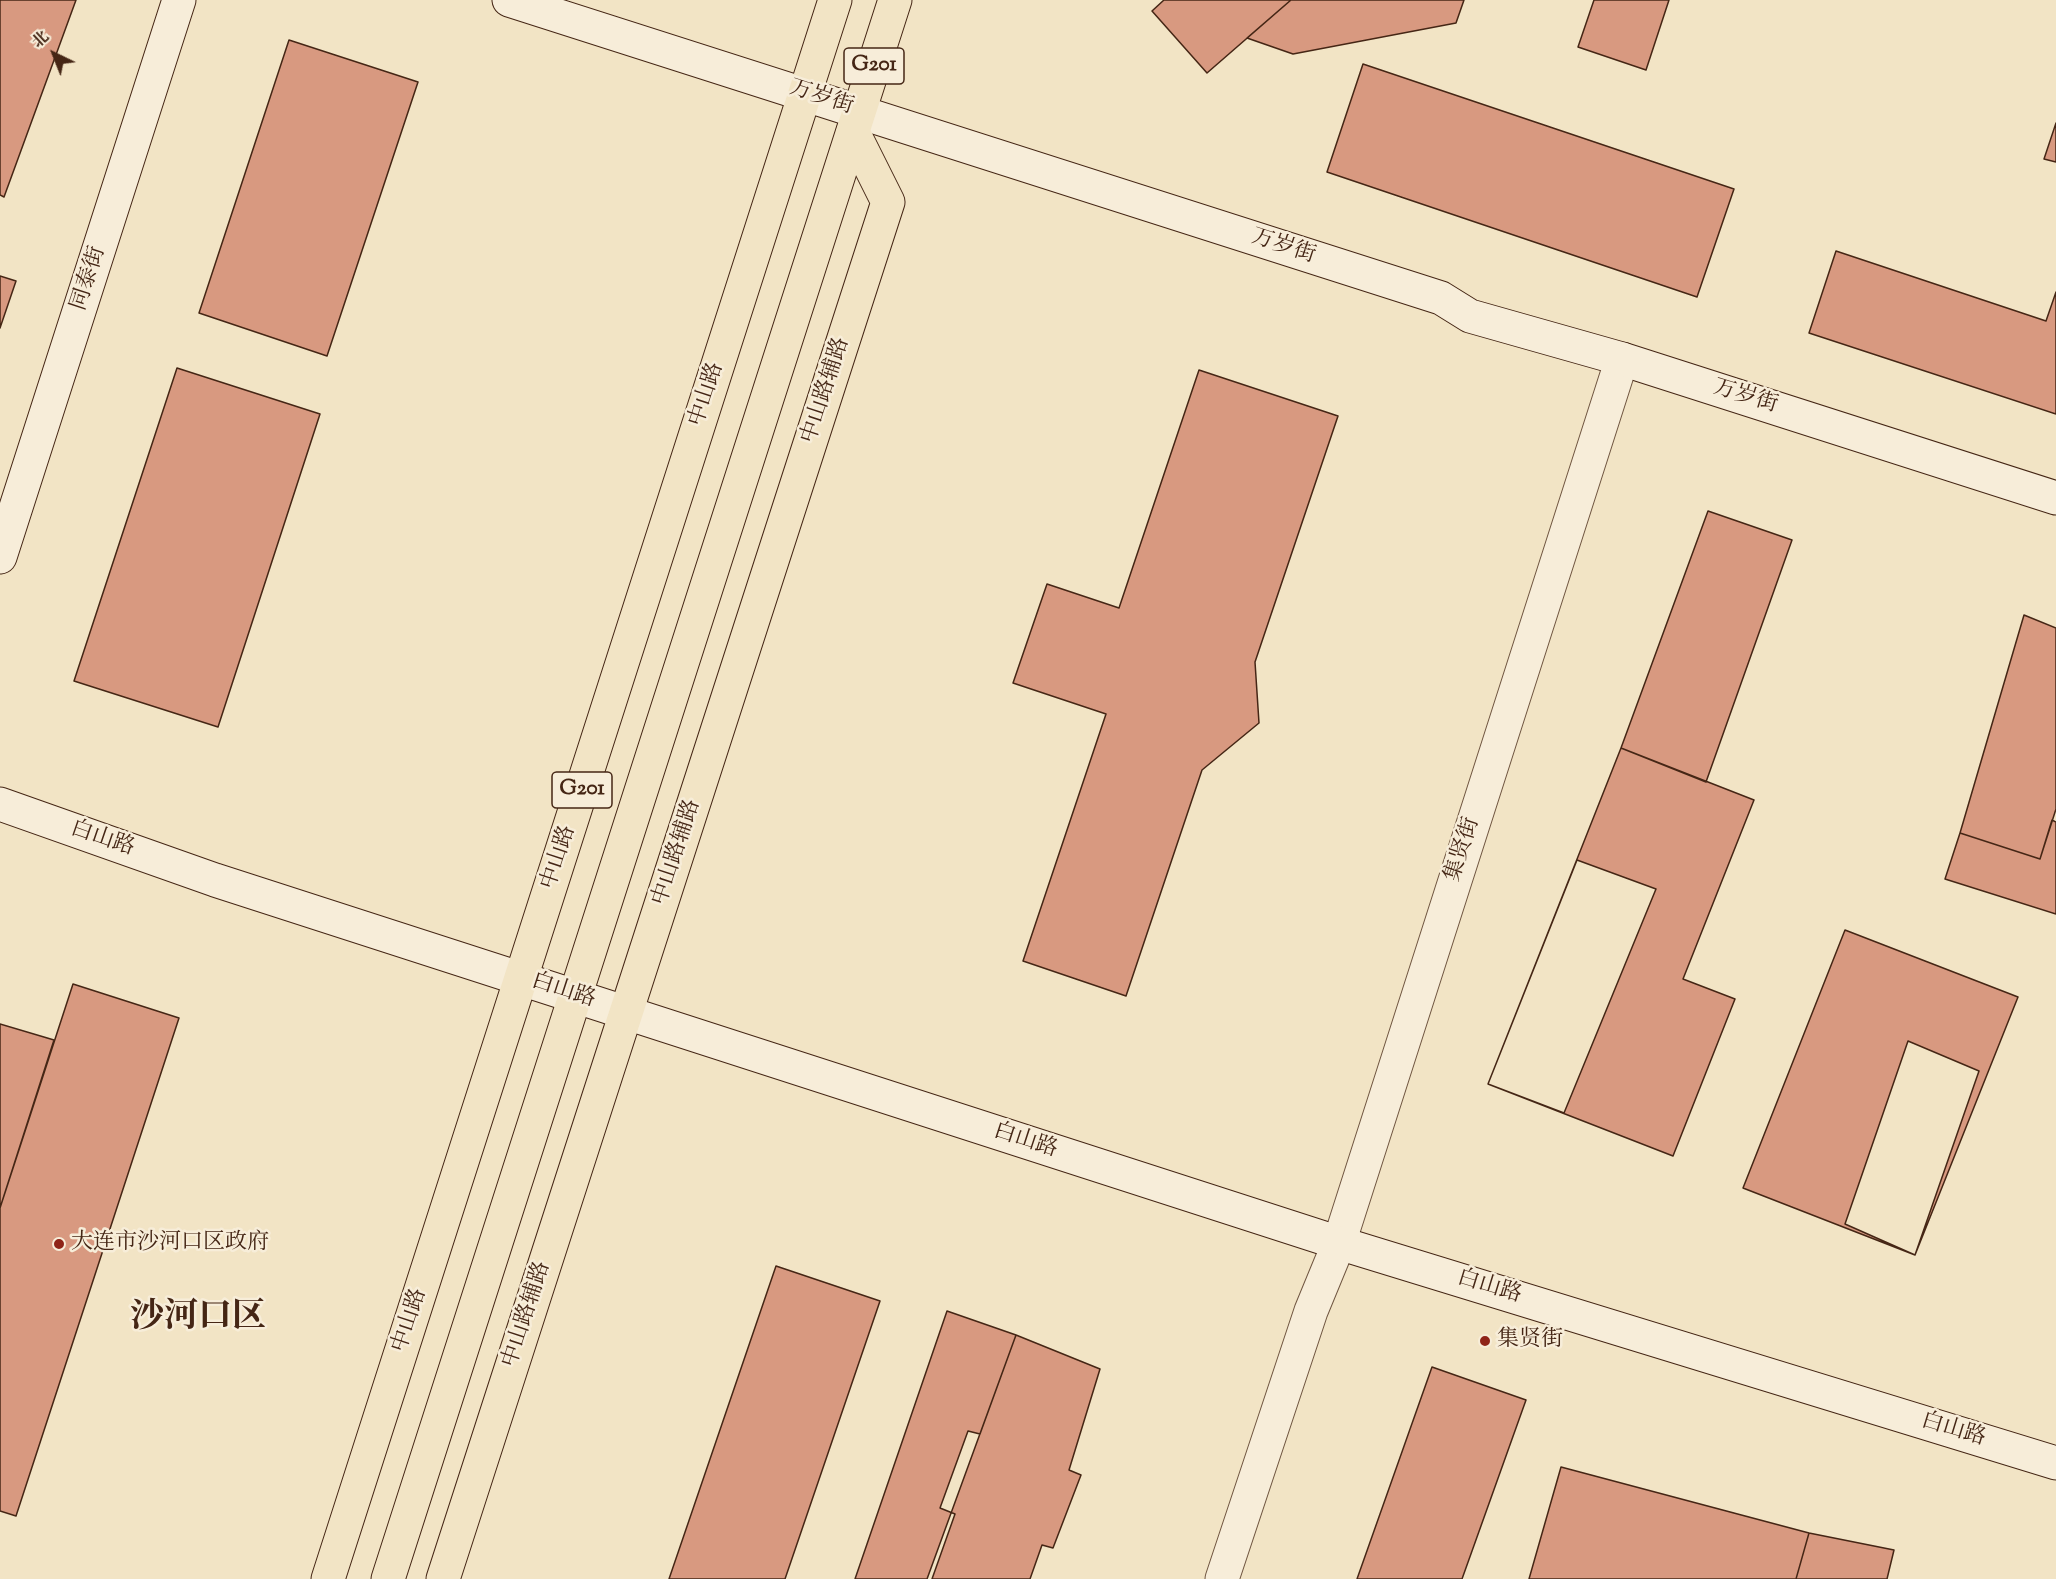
<!DOCTYPE html>
<meta charset="utf-8">
<style>
body{margin:0}
#map{position:relative;width:2056px;height:1579px;overflow:hidden;background:#f2e4c5;font-family:"Sorts Mill Goudy","Noto Serif SC",serif}
canvas{display:block}
.north{position:absolute;left:24px;top:24px;width:60px;height:60px;-webkit-text-stroke:4px #f7edd9;paint-order:stroke;rotate:317deg;font-size:16px;font-weight:700;line-height:24px;text-align:center;color:#452615}
.north::after{content:'';display:block;margin:auto;width:21px;height:27px;background:#452615;clip-path:polygon(50% 0,100% 100%,50% 72%,0 100%)}
</style>
<div id="map">
<canvas width="2056" height="1579"></canvas>
<div class="north">北</div>
</div>
<script>
const c = document.querySelector('canvas').getContext('2d');
c.lineJoin = 'round';
function fillPath(path, color) { c.fillStyle = color; c.fill(path, 'evenodd'); }
function trace(path, color, width, dash) { c.strokeStyle = color; c.lineWidth = width; c.lineCap = dash ? 'butt' : 'round'; c.setLineDash(dash || []); c.stroke(path); }
function drawText(font, color, halo, rows, align = 'center') {
  c.font = font + ' "Sorts Mill Goudy","Noto Serif SC",serif'; c.lineWidth = 5; c.setLineDash([]); c.textBaseline = 'middle'; c.strokeStyle = halo; c.fillStyle = color; for (const [text, x, y, turn = 0] of rows) {
    c.save(); c.translate(x, y); c.rotate((+turn || 0) * Math.PI / 180); c.textAlign = isNaN(turn) ? turn : align; if (halo) c.strokeText(text, 0, 0); c.fillText(text, 0, 0); c.restore();
  }
}
const building = new Path2D(`
 M0 0H76L4 197 0 195Z
 M1164 0H1291L1207 73 1152 11Z
 M1291 0H1464L1456 23 1293 54 1247 38Z
 M1594 0H1669L1646 70 1578 47Z
 M289 40 418 82 327 356 199 313Z
 M1363 64 1734 189 1697 297 1327 172Z
 M2056 123V162L2044 159Z
 M1836 251 2046 321 2056 292V414L1809 333Z
 M0 276 16 281 0 328Z
 M177 368 320 414 218 727 74 681Z
 M1199 370 1338 416 1255 662 1259 723 1202 770 1126 996 1023 961 1106 714 1013 683 1047 584 1119 608Z
 M1708 511 1792 540 1706 782 1621 748Z
 M2024 615 2056 628V809L2040 859 1960 833Z
 M1621 748 1754 800 1683 979 1735 999 1673 1156 1488 1084Z
 M2052 820 2056 822V914L1945 879 1960 833 2040 859Z
 M1577 860 1656 889 1564 1113 1488 1084Z
 M1845 930 2018 997 1915 1255 1743 1188Z
 M73 984 179 1018 16 1516 0 1511V1208Z
 M0 1024 54 1040 0 1208Z
 M1908 1041 1979 1071 1915 1255 1845 1224Z
 M776 1266 880 1301 785 1579H669Z
 M947 1311 1016 1335 927 1579H855Z
 M1016 1335 1100 1369 1069 1470 1081 1475 1053 1548 1042 1545 1030 1579H932L955 1514 940 1508 968 1431 980 1434Z
 M1432 1367 1526 1400 1462 1579H1357Z
 M1561 1467 1809 1533 1796 1579H1529Z
 M1809 1533 1894 1550 1887 1579H1796Z`);
const street = new Path2D(`
 M1222 1579 1311 1311 1339 1243 1622 359`);
const secondary = new Path2D(`
 M509 0 1441 298 1470 316 1622 359 2056 498
 M0 557 179 0
 M0 804 215 880 1339 1243 2056 1463`);
const primary = new Path2D(`
 M443 1579 888 202 853 132`);
const highway = new Path2D(`
 M328 1579 835 0
 M388 1579 895 0`);
const markers = [
 [59,1244,6,"#8f2418"],
 [1485,1341,6,"#8f2418"]
];
const shields = [
 [874,66,60],
 [582,790,60]
];
const shieldNames = [
 ["G201",874,66],
 ["G201",582,790]
];
const streetNames = [
 ["万岁街",821,99,18],
 ["万岁街",1283,248,18],
 ["同泰街",90,279,-72],
 ["中山路辅路",827,391,-72],
 ["中山路",708,395,-72],
 ["万岁街",1745,398,17],
 ["白山路",102,840,19],
 ["集贤街",1464,850,-72],
 ["中山路辅路",678,853,-72],
 ["中山路",560,858,-72],
 ["白山路",563,992,18],
 ["白山路",1025,1142,18],
 ["白山路",1489,1288,17],
 ["中山路辅路",528,1315,-72],
 ["中山路",411,1321,-72],
 ["白山路",1953,1431,17]
];
const poiNames = [
 ["大连市沙河口区政府",71,1244],
 ["集贤街",1497,1341]
];
const townNames = [
 ["沙河口区",198,1320]
];
fillPath(building, '#d89980');
trace(building, '#452615', 1.5);
trace(street, '#705641', 35);
trace(secondary, '#452615', 35);
trace(primary, '#452615', 35);
trace(highway, '#452615', 35);
trace(street, '#f7edd9', 33);
trace(secondary, '#f7edd9', 33);
trace(primary, '#f2e4c5', 33);
trace(highway, '#f2e4c5', 33);
for (const [x, y, r, color] of markers) { const dot = new Path2D(); dot.arc(x, y, r, 0, 2 * Math.PI); c.fillStyle = color; c.fill(dot); trace(dot, '#f7edd9', 2); }
for (const [x, y, w] of shields) { const box = new Path2D(); box.roundRect(x - w / 2, y - 18, w, 36, 4.5); c.fillStyle = '#f7edd9'; c.fill(box); trace(box, '#452615', 1.5); }
drawText('bold 21px', '#452615', null, shieldNames);
drawText('22px', '#452615', '#f7edd9', streetNames);
drawText('22px', '#452615', '#f7edd9', poiNames, 'left');
drawText('bold 34px', '#452615', '#f7edd9', townNames);
</script>
